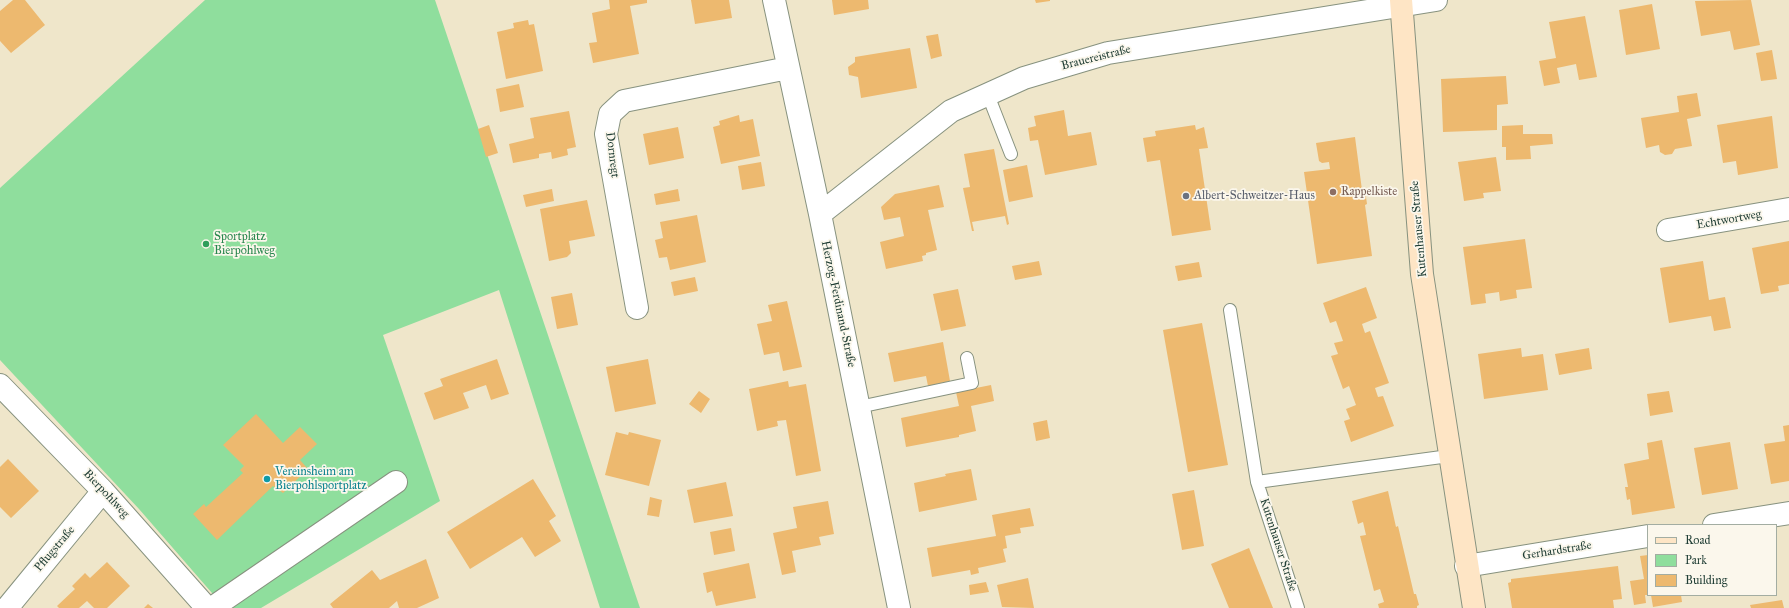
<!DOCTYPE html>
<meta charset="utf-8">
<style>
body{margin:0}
#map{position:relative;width:1789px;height:608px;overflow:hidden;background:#efe6ca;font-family:"IM FELL Great Primer",serif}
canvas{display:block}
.legend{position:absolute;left:1647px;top:524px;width:130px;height:72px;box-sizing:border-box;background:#fbf7ec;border:1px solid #a3ada2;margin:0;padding:5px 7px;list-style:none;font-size:12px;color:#1f3d34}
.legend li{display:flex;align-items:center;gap:8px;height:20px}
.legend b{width:20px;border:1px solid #a3ada2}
</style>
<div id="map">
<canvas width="1789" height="608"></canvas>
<ul class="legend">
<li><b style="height:5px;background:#fee5c5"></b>Road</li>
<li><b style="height:11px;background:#8fde9d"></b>Park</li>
<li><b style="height:11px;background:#edb96f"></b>Building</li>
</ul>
</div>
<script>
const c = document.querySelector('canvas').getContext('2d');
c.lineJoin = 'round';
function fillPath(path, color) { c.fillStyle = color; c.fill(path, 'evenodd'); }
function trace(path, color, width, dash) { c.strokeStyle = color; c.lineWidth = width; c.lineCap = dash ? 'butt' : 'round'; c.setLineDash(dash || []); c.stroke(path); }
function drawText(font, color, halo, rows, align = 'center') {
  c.font = font + ' "IM FELL Great Primer",serif'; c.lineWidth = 3.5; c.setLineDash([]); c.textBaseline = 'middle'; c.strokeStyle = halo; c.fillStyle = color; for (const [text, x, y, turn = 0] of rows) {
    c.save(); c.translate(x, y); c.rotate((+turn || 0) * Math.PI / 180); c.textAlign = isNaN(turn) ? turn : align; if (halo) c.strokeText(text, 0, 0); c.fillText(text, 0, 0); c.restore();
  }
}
const green = new Path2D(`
 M205 0H435L640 608H600L499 290 383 335 440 501 261 608H225L139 509 0 360V188Z`);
const building = new Path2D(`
 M13 0H25L45 25 11 53 0 41V11Z
 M609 0H647V3L630 6 639 54 593 63 589 43 597 42 592 13 610 9Z
 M691 0H729L732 18 695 24Z
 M832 0H868L869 9 834 15Z
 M1035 0H1050V1L1036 3Z
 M1751 0 1760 45 1734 50 1730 31 1701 36 1695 1Z
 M1652 4 1660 49 1626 55 1619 10Z
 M1585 16 1597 77 1579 80 1576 64 1557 68 1560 83 1544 86 1539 61 1556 58 1549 22Z
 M528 20 529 25 534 24 543 71 506 79 497 32 514 28 513 23Z
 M938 34 942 56 931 59 926 36Z
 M910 48 917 88 861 98 858 77 849 75 848 67 855 62V57Z
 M1772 50 1777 79 1761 81 1756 53Z
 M1506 76 1508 104 1497 105V130L1443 132 1441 79Z
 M519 84 524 107 500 112 496 89Z
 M1697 93 1701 116 1687 119 1692 146 1675 149 1672 154 1665 155 1660 152 1659 145 1646 148 1641 118 1679 112 1677 96Z
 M1064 110 1068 136 1091 132 1097 165 1045 175 1038 140 1030 141 1028 128 1036 126 1034 116Z
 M569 111 576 147 567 149 568 155 552 159 551 152 539 154V158L513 163 509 144 534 138 530 118Z
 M739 115 740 122 753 119 760 156 721 164 713 127 720 125 719 121Z
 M1772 116 1778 168 1738 175 1736 161 1723 163 1717 125Z
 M489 125 498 153 486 157 478 129Z
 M1195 125 1196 130 1204 127 1208 148 1199 149 1211 230 1172 236 1160 160 1147 162 1143 138 1156 136 1155 131Z
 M1523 125V134H1552L1553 144 1530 146 1531 159 1506 160V147H1502V126Z
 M678 127 684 158 649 165 643 134Z
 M1355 137 1362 190H1365L1367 204 1365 205 1372 256 1317 264 1304 172 1330 169 1329 162 1322 163 1319 161 1316 143Z
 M994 149 1009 224 1007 225 1005 216 972 222 974 231H972L963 188 970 187 964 154Z
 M1496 157 1501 191 1483 193 1484 198 1464 201 1458 162Z
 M761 162 765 186 742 190 738 166Z
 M1027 165 1033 197 1009 202 1003 170Z
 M939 185 944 207 928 210 937 250 926 253V255L922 256 923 261 886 269 880 242 904 236 900 217 884 220 881 207 895 194Z
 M552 189 554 201 526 207 523 195Z
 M678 189 680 201 656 205 654 194Z
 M587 200 595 236 569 241 571 253 567 257 549 261 540 209Z
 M697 215 706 262 670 270 667 257 659 258 655 240 663 238 660 222Z
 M1525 239 1532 288 1516 290 1517 298 1500 301 1499 292 1485 294 1486 303 1471 305 1463 247Z
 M1789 241V284L1778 286 1779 291 1761 294 1752 248Z
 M1039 261 1042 275 1015 280 1012 266Z
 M1703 261 1709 300 1725 297 1731 328 1714 331 1711 316 1669 323 1660 268Z
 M1199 262 1202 277 1178 281 1175 266Z
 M695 277 698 291 674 296 671 282Z
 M1366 287 1377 318 1362 324 1365 333 1370 331 1389 383 1375 388 1378 397 1383 396 1394 426 1351 442 1344 421 1350 419 1346 409 1356 405 1349 386 1343 389 1331 356 1338 354 1334 343 1343 341 1336 321 1330 323 1323 303Z
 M958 289 966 326 941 331 933 294Z
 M572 293 578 325 557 329 551 297Z
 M787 301 802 367 783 371 779 352 764 355 757 324 772 321 768 305Z
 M1202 323 1228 465 1188 472 1163 330Z
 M943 342 950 381 928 386 926 376 894 382 888 353Z
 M1521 348 1522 357 1543 354 1548 390 1484 399 1478 354Z
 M1589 348 1592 369 1559 375 1555 354Z
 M497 359 509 394 491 400 486 385 463 393 469 408 434 420 424 393 443 386 440 379Z
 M648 359 656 404 615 412 606 367Z
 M788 381 789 387 806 384 821 471 796 476 786 420 777 421 778 426 757 431 749 389Z
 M991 385 994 401 971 406 976 431 959 435V437L906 447 901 418 959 406 956 392Z
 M699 391 710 399 701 413 689 404Z
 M1669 391 1673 412 1650 416 1647 394Z
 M256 414 283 443 300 427 317 444 300 460 308 469 283 493 273 486 217 540 193 514 204 504 206 507 243 473 240 470 244 466 223 445Z
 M1047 420 1050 438 1036 441 1033 423Z
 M1789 425V481L1771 484 1764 444 1785 441 1783 426Z
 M616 432 628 435 629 432 661 440 649 486 605 475Z
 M1662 440 1675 508 1632 515 1630 499 1627 500 1625 487H1628L1624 464 1649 459 1647 443Z
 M1730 442 1738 489 1702 495 1694 448Z
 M8 459 39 491 11 518 0 507V467Z
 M971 469 977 500 919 512 914 483 946 476 945 474Z
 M533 479 556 516 549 521 561 541 535 557 522 537 470 569 447 532Z
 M726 482 733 516 694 523 687 490Z
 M1194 490 1204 546 1182 550 1172 494Z
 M1388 491 1396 527 1398 526 1414 594H1416L1419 605 1417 606V608H1379L1378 604 1384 602 1380 589 1374 591 1360 536 1366 535 1363 522 1358 524 1352 501Z
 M650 497 662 500 659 517 647 515Z
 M828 501 834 534 819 537 821 545 792 551 796 572 782 575 773 533 797 528 793 507Z
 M1030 508 1034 526 1020 528 1021 533 1005 536 1007 548 1003 549 1006 562 978 568 979 573 971 575 970 570 932 577 927 548 996 536 992 515Z
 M731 528 735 551 714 555 710 532Z
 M1249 548 1273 608H1229L1211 564Z
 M1648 555V595H1645L1646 603 1634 605 1630 581 1644 579 1640 556Z
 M426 559 439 598 417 608H399L397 601 389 608H333L330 604 372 570 380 580Z
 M107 562 130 586 107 608H94L87 601 79 608H59L57 606 75 589 72 586 85 573 90 578Z
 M749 563 756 598 716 606 712 591 707 593 703 573Z
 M1618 566 1622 599 1613 600 1614 608H1512L1508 583 1511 582V579Z
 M1028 578 1034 608 1002 607 997 585Z
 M986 582 989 592 970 595 969 585Z
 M1651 595H1681L1682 602 1653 607Z
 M1782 600 1784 608H1751L1750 605Z
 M148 604 153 608H144Z`);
const lane = new Path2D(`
 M988 95 1011 154
 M1230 310 1257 482 1298 608
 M859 407 972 383 967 358
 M1257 482 1449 456`);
const street = new Path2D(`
 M774 0 820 214 899 608
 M820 214 951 111 1024 78 1108 53 1436 0
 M1668 230 1789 209
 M637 308 606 134 610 114 624 101 788 68
 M0 385 103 491 207 608
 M1714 525 1789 513
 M1466 566 1648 536
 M7 608 103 491
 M212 608 396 482`);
const secondary = new Path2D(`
 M1401 0 1422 274 1474 608`);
const markers = [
 [1333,192,4,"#8d6e63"],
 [1186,196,4,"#6b7280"],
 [206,244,4,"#2e9e5b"],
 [267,479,4,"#0f9aa8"]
];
const streetNames = [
 ["Brauereistraße",1096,58,-14],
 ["Dornregt",612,155,83],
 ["Echtwortweg",1729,220,-10],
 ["Kutenhauser Straße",1419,229,-95],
 ["Herzog-Ferdinand-Straße",838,304,78],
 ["Bierpohlweg",106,494,47],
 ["Kutenhauser Straße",1278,545,72],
 ["Pflugstraße",55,549,-50],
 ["Gerhardstraße",1557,551,-9]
];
const educationNames = [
 ["Rappelkiste",1341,192]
];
const worshipNames = [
 ["Albert-Schweitzer-Haus",1194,196]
];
const leisureNames = [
 ["Sportplatz",214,237],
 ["Bierpohlweg",214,251]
];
const cultureNames = [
 ["Vereinsheim am",275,472],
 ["Bierpohlsportplatz",275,486]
];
fillPath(green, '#8fde9d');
fillPath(building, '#edb96f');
trace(lane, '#87927f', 14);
trace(street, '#87927f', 24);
trace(secondary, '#87927f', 24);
trace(lane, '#fff', 12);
trace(street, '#fff', 22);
trace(secondary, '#fee5c5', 22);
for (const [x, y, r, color] of markers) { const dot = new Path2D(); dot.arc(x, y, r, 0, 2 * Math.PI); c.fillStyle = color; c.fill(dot); trace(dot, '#fbf7ec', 1.5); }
drawText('12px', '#1f3d34', '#fbf7ec', streetNames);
drawText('12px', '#785e54', '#fbf7ec', educationNames, 'left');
drawText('12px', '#5b616d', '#fbf7ec', worshipNames, 'left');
drawText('12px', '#27864d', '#fbf7ec', leisureNames, 'left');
drawText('12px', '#0d838f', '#fbf7ec', cultureNames, 'left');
</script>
